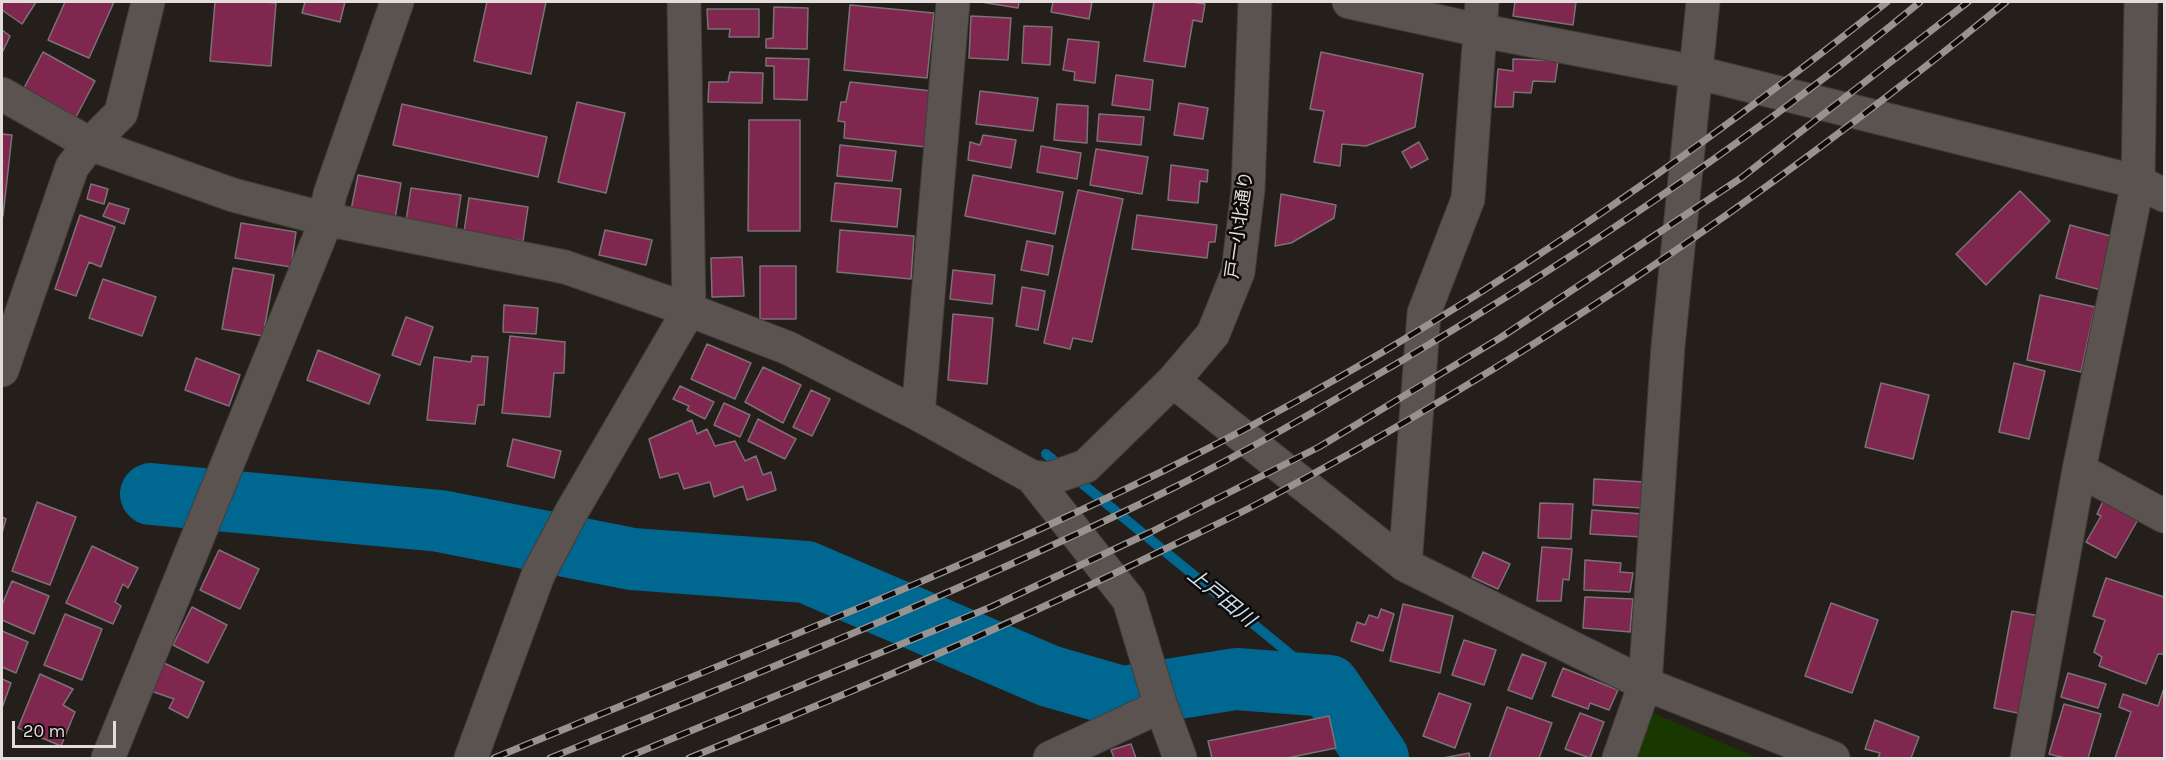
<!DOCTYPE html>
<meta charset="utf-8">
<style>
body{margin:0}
#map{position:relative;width:2166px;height:760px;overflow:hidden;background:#251f1c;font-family:Karla,sans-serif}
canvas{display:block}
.frame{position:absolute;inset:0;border:3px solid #e2dddb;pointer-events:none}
.scale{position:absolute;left:12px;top:721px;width:104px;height:27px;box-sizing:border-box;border:3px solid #e2dddb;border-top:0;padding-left:8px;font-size:18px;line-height:21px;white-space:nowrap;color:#e2dddb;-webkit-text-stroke:4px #0c0908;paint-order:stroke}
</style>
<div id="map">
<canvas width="2166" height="760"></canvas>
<div class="frame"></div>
<div class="scale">20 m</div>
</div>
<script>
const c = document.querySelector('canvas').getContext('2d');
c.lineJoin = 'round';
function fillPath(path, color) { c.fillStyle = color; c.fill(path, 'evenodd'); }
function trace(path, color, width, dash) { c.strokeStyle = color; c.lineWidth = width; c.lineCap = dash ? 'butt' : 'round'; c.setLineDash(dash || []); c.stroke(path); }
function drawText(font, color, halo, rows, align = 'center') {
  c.font = font + ' Karla,"Noto Sans JP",sans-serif'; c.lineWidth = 5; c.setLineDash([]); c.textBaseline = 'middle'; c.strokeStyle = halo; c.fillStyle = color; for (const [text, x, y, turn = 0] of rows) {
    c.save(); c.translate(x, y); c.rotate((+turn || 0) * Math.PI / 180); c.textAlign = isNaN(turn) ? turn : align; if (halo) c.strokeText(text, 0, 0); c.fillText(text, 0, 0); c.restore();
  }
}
const green = new Path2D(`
 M1649 711 1757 758H1632Z`);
const stream = new Path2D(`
 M1046 454 1329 686`);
const river = new Path2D(`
 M151 494 440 521 632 559 806 572 1049 676 1122 697 1236 679 1329 686 1378 758`);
const building = new Path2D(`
 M2 2H36L22 24 2 10Z
 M65 2H114L89 58 48 40Z
 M215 2H263L276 3 271 66 210 61Z
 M305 2H345L340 22 302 13Z
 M487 2H546L531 74 474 61Z
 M981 2H1019L1018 8Z
 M1053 2H1092L1089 19 1051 12Z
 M1154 2H1192L1205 4 1202 22 1193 20 1185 67 1144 61Z
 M1515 2H1576L1573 25 1513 16Z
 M850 5 934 13 927 78 844 70Z
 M774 7 808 8 807 49 766 48V39L773 38Z
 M707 9H759V37H729L730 29H708Z
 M971 16 1011 18 1008 60 969 58Z
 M1024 26 1052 27 1050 65 1022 63Z
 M2 30 10 36 2 53Z
 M1068 39 1099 42 1095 83 1074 80 1075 72 1063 70Z
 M43 52 95 81 76 117 24 88Z
 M1321 52 1423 74 1415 127 1366 146 1342 144 1340 166 1314 162 1324 111 1310 109Z
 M766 58 809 59 807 100 774 99V66H766Z
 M1513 59 1558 61 1555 82 1533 81 1531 93 1514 92 1513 107H1495L1498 69 1513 71Z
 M730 72 763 73 762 103 708 102 709 82H728Z
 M1116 75 1153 80 1150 110 1112 105Z
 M850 82 932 91 926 147 844 138 845 122 838 121 841 102H846Z
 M980 91 1038 98 1033 131 976 124Z
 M577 102 625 113 606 193 558 182Z
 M1179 103 1208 108 1203 139 1174 135Z
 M402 104 547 137 538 177 393 145Z
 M1057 104 1088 106 1087 143 1054 140Z
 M1099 114 1144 117 1141 145 1097 141Z
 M749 120H800V231H748Z
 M2 134 12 135 3 216H2Z
 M983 135 1016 140 1011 168 968 160 970 142 980 145Z
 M1419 142 1428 159 1411 168 1402 152Z
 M840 145 896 151 892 181 837 176Z
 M1041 146 1081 153 1077 179 1037 172Z
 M1096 149 1148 157 1142 194 1090 185Z
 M1171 165 1208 170 1207 182 1200 181 1198 203 1168 200Z
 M358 175 401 183 395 219 351 210Z
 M973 175 1063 192 1055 234 965 216Z
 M835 183 901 189 897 227 831 221Z
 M91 184 108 189 104 204 87 199Z
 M411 188 461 195 456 229 406 221Z
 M1078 190 1123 199 1092 342 1073 338 1070 349 1044 343Z
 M2020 191 2050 221 1986 285 1956 254Z
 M1281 194 1336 205 1334 218 1291 243 1275 246Z
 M469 198 528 207 523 241 464 232Z
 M109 203 129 209 124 224 103 216Z
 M80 215 115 227 101 267 89 262 76 296 55 289Z
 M1137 215 1217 225 1215 242H1209L1207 258 1132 249Z
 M241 223 296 232 291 267 235 258Z
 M2070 225 2114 237 2101 290 2056 278Z
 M605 230 652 240 646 265 599 255Z
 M840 230 914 236 911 279 837 272Z
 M1027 241 1053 246 1048 275 1021 270Z
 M742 257 744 296 712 297 711 258Z
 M760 266H796V319H760Z
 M233 268 274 275 263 336 222 329Z
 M953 270 995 275 992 304 950 299Z
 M103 279 156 297 142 336 89 318Z
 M1022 287 1045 291 1038 330 1016 326Z
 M2040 295 2095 307 2081 372 2027 360Z
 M504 305 538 308 536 334 503 332Z
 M953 314 993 318 987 384 948 380Z
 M406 317 433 327 420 365 392 355Z
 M510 336 565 342 564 373H554L550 417 502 413Z
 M707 344 751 363 735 399 691 379Z
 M318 350 380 375 369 404 307 380Z
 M472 356 488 357 484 405H478L475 424 427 420 434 357 471 362Z
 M196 358 240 375 229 406 185 390Z
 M2014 363 2045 371 2029 439 1999 432Z
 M763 367 801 385 783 423 745 402Z
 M1881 383 1929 395 1913 459 1865 447Z
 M680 386 714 402 705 419 687 410 689 406 673 399Z
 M811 390 830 399 812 436 793 427Z
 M724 403 750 415 740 437 714 425Z
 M758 419 796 439 785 459 748 441Z
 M692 420 697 434 707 429 715 446 735 441 745 461 756 456 763 475 771 472 776 490 747 500 743 486 714 497 710 482 684 489 678 473 660 478 649 439Z
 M513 439 561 451 554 478 507 466Z
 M1594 479 1645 482 1643 508 1593 505Z
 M2105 497 2140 516 2116 558 2086 542 2101 516 2097 514Z
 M37 502 76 517 50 585 12 571Z
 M1540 503 1573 504 1571 539 1538 538Z
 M1592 510 1643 514 1642 537 1590 534Z
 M2 517 6 519 2 533Z
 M92 546 138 568 128 588 123 584 115 602 121 606 113 624 66 603Z
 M1542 547 1572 549 1569 580 1563 579 1561 601H1537Z
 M219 550 259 569 240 609 200 590Z
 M1483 552 1510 564 1498 589 1472 577Z
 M1585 560 1621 563 1620 572 1633 573 1630 592 1584 590Z
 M2106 578 2164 597V654H2158L2146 684 2099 666 2102 657 2094 652 2105 620 2093 616Z
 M12 581 49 596 34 634 2 620V605Z
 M1585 597 1633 599 1630 632 1583 628Z
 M1831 603 1878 620 1852 693 1805 676Z
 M1403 604 1453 616 1440 673 1390 661Z
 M192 607 227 625 208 663 173 645Z
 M1381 609 1394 614 1383 651 1351 641 1357 622 1365 625 1369 615 1378 618Z
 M2012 611 2040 616 2022 714 1994 708Z
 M65 614 102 629 82 680 44 665Z
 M2 631 28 642 16 673 2 667Z
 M1464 640 1496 650 1484 685 1452 675Z
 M1522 654 1546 663 1532 699 1508 690Z
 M164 663 204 682 188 718 169 708 174 699 151 691Z
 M1563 668 1618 690 1609 710 1590 703 1588 709 1552 696Z
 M2068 673 2106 684 2098 708 2061 697Z
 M40 674 73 689 63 705 75 712 61 746 18 728Z
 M2 679 11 683 2 708Z
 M2164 688V758H2115L2131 712 2119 707 2123 694 2158 706Z
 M1439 693 1471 704 1455 748 1423 736Z
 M2064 704 2101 714 2088 758H2065L2049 754Z
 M1507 707 1552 723 1539 758H1489Z
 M1580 713 1604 722 1590 758 1565 749Z
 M1329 716 1336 748 1287 758H1212L1208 741Z
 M1875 720 1919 737 1911 758H1878L1880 753 1865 749Z
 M1131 744 1136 758H1114L1111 750Z
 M1469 753 1470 758H1443Z`);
const minor = new Path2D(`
 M1349 2 1478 30 1695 72 2138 182 2164 195
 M2 94 90 144 233 195 325 219 565 267 689 310 788 348 918 414 1032 477 1129 600 1160 703 1180 758
 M2 370 72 167 90 144 121 113 148 2
 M1173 381 1405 565 1645 684 1833 758
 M918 414 953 2
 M2079 470 2164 516
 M1032 477 1049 479 1086 466 1173 381 1213 334 1238 272 1248 190 1255 2
 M1405 565 1424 313 1468 199 1482 2
 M108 758 322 231 330 194 397 2
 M471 758 538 575 572 511 689 310 684 2
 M1050 758 1161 706
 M1619 758 1645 684 1668 346 1703 2
 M2027 758 2079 470 2138 182 2141 2`);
const rail = new Path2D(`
 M494 758C718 665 945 578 1163 471 1419 345 1664 179 1887 2
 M550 758C759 673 970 588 1173 488 1250 450 1326 405 1401 361 1582 254 1757 136 1920 2
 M625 758 991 607 1151 532 1319 447 1500 338 1741 178 1968 2
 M689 758C848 694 1006 627 1159 552 1194 535 1229 519 1263 501 1527 361 1775 191 2006 2`);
const streetNames = [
 ["戸一小北通り",1240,225,-82]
];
const waterNames = [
 ["上戸田川",1221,598,39]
];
fillPath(green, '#183800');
trace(stream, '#006890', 10);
trace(river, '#006890', 62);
fillPath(building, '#7f274f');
trace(building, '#7b7275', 1.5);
trace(minor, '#413c39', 35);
trace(minor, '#5a534f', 33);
trace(rail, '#989290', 7);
trace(rail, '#0c0908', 4.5, [14]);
drawText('18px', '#e2dddb', '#0c0908', streetNames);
drawText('italic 20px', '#cae1ef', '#0c0908', waterNames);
</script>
